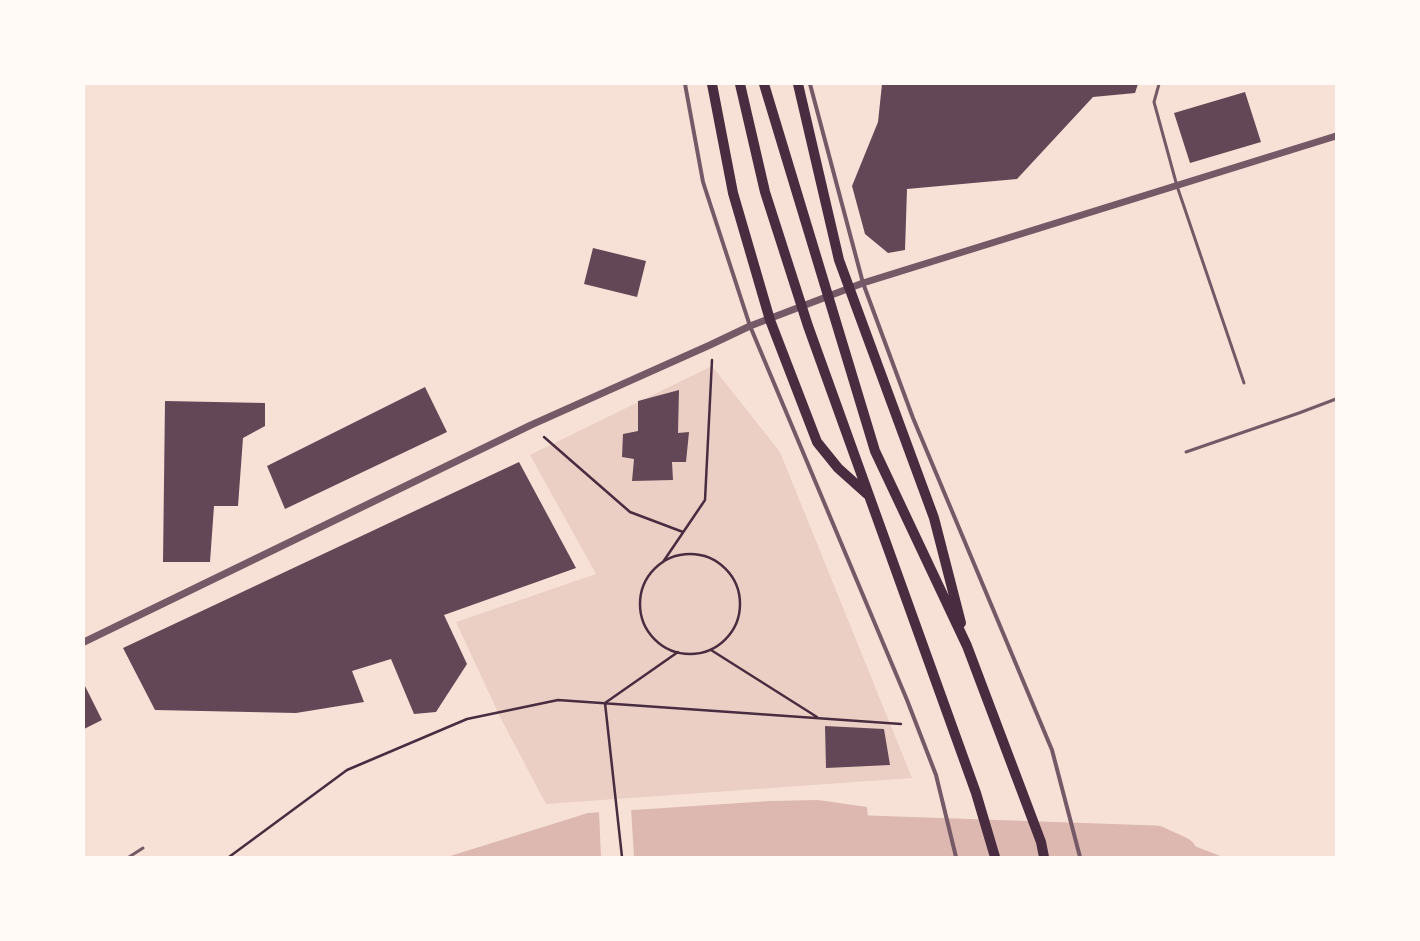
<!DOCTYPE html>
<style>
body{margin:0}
#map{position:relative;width:1420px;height:941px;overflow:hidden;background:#f7e1d7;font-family:Commissioner,sans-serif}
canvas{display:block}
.frame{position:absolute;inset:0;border:85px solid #fffaf5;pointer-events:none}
</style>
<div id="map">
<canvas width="1420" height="941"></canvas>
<div class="frame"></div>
</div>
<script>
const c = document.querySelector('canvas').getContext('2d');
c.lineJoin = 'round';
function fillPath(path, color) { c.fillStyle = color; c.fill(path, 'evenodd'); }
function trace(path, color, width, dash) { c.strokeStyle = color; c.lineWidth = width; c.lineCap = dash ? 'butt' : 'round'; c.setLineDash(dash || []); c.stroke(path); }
const green = new Path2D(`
 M712 366 780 452 912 778 546 804 502 721 456 622 596 574 530 455Z`);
const water = new Path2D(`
 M818 800 867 807 868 818H847L839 848 870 857H447L588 813 770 801Z
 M1125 829 1158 832 1223 857H885Z`);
const pier = new Path2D(`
 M631 808 634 857H601L599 811Z
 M1079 832 1086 857H935L933 849Z`);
const river = new Path2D(`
 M782 834 1155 847 1177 857`);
const building = new Path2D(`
 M882 84H1138L1135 93 1093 97 1017 179 907 189 905 250 888 253 865 234 852 186 878 122Z
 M1245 92 1261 142 1190 163 1174 113Z
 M593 248 646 261 637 297 584 284Z
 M425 387 447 432 285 509 267 466Z
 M679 390 678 433 689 432 686 462H672L673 480 632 481 634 459 622 457 623 434 638 431V401Z
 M165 401 265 403V426L243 438 238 506H214L210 562H163Z
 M519 462 576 568 444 615 467 664 436 712 414 714 391 659 352 671 364 702 296 713 155 710 123 648Z
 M84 684 102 720 84 729Z
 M825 726 884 729 890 765 826 768Z`);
const path = new Path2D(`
 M544 437 630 512 683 532
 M640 604a50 50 0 1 1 100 0a50 50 0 1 1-100 0Z
 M663 562 705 500 712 360
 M711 650 817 717
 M229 857 347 770 467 719 558 700 901 724
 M622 857 605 703 678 652`);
const service = new Path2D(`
 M1159 84 1154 102 1177 186 1244 383
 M1186 452 1299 413 1336 399
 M129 857 143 848`);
const minor = new Path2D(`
 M685 84 703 182 750 326 907 700 936 775 956 857
 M810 84 863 283 913 418 1052 750 1080 857`);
const tertiary = new Path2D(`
 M84 642 531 425 710 345 750 326 863 283 1336 136`);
const primary = new Path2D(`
 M712 84 733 193 770 320 817 442 838 468 867 494
 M740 84 765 192 808 326 976 793 995 857
 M764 84 875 451 967 646 1041 842 1044 857
 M798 84 839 260 934 518 961 623`);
fillPath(green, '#ebcfc5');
fillPath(water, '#dcb8b0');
fillPath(pier, '#f7e1d7');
trace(river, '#dcb8b0', 43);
fillPath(building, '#644757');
trace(path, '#4a2c40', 2.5);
trace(service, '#755966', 3);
trace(minor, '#755966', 4);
trace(tertiary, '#755966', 7);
trace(primary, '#4a2c40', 10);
</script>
